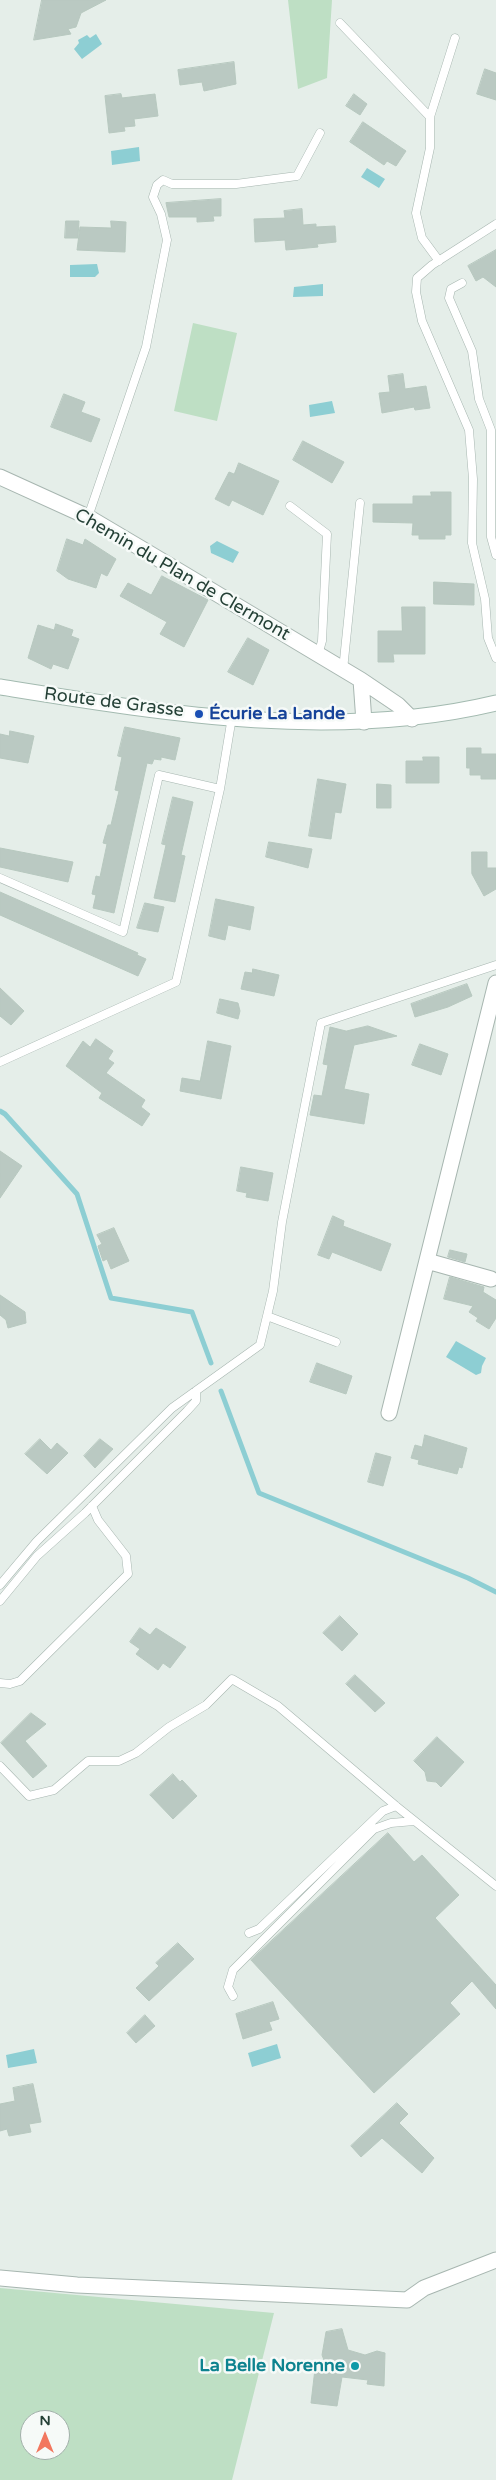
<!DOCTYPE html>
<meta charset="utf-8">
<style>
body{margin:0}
#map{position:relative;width:496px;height:2480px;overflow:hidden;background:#e5eee9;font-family:"Varela Round",sans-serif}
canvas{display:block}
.north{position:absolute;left:20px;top:2410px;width:50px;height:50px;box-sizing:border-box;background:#f6faf8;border:1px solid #a2b0aa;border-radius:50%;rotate:0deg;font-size:14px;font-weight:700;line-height:20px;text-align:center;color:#244036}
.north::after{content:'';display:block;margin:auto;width:18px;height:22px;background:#f2775f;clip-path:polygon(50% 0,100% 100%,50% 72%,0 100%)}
</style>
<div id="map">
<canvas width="496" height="2480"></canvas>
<div class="north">N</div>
</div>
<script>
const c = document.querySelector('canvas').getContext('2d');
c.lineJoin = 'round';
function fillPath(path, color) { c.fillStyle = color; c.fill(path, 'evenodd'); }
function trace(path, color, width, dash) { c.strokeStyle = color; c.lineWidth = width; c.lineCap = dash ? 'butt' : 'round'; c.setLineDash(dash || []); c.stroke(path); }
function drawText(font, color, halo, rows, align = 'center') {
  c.font = font + ' "Varela Round",sans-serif'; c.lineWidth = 5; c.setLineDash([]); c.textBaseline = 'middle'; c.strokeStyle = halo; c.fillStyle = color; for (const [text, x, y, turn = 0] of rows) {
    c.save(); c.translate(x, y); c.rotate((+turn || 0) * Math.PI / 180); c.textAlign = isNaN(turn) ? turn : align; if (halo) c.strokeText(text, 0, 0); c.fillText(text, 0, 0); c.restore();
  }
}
const green = new Path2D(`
 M288 0H332L327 78 298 89Z
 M193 323 237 333 217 421 174 411Z
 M0 2288 274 2313 232 2480H0ZM30 2420H60V2450H30Z`);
const water = new Path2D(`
 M96 34 102 44 82 59 74 49 79 43 78 40 87 35 90 38Z
 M139 147 140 161 112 165 111 151Z
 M367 168 385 179 379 188 361 177Z
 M97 264 99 273 95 277H70V265Z
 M323 284V296L293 297 294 287Z
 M332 401 335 413 310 417 309 405Z
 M217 541 239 552 233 563 211 553 210 546Z
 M456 1341 486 1358 482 1366 481 1373 476 1375 446 1357Z
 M277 2044 281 2058 252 2067 248 2053Z
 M34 2049 37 2063 8 2068 6 2055Z`);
const stream = new Path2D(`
 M0 1111 5 1114 77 1194 111 1298 192 1312 211 1363
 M221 1391 259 1493 468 1578 496 1592`);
const building = new Path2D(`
 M42 0H106L81 13 76 27 68 29 71 34 34 40Z
 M234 62 236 84 204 91 202 82 180 85 178 70Z
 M485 69 496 73V100L477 94Z
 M121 94 122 98 155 94 158 116 134 119 135 126 124 127 125 131 109 133 105 96Z
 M354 94 367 104 360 115 346 106Z
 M363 122 406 151 396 166 387 161 384 165 350 142Z
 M221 199V216H213L214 221 197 222V217H169L166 203Z
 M302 209 303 225 316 224V227L335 226 336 242 317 244 318 247 286 250 285 240 255 242 254 219 285 218 284 211Z
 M66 221H79L78 238H65Z
 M111 221 126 222 125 252 77 250 80 227 111 228Z
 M496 250V287L483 277 476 281 468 266Z
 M403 374 405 389 426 386 430 408 415 410 414 407 382 413 379 393 390 392 388 376Z
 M64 394 85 402 81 412 100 419 91 442 51 427Z
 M303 441 344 462 332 483 293 460Z
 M239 463 279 481 263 515 232 500 229 506 215 499 229 472 234 474Z
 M431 492H451V535H445V539H419V535H412L413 523 373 522V504H413V496H431Z
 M67 539 83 545 85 539 116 559 107 576 101 573 96 588 68 579 57 571Z
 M162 576 208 600 184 647 160 634 167 622 120 596 128 583 151 595Z
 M434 582 474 584V605L434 604Z
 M402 607H425V654H393L394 662H378V631H402Z
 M56 624 73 630 71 636 79 639 68 669 53 664 51 669 28 658 38 625 54 630Z
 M248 638 269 650 253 685 228 672Z
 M125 727 180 738 175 760 161 757V760L154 759 152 764 147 763 114 913 93 908 96 895 92 894 96 876 100 877 107 844 103 843 108 825H111L119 791 115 790 122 757 118 756Z
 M10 731 34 736 28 763 0 758V734L9 736Z
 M467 748H481V754H496V779H481V775H470V768H467Z
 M423 757H439V783H406V761H423Z
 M318 779 346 784 341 813 335 812 331 839 309 836Z
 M377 784 391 785V808H377Z
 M173 797 193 802 181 855 185 856 175 902 154 898 166 845 162 844Z
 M269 842 312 849 308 868 266 857Z
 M0 848 73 862 68 882 0 867Z
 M472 852H487V868H496V889L484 896 472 874Z
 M0 892 138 953 137 955 146 959 138 976 0 915Z
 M216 899 254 907 250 930 228 925 225 940 209 936Z
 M145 903 164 907 158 932 137 928Z
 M253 969 279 975 274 996 241 989 245 972 252 973Z
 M467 984 472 996 448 1007 415 1017 411 1004Z
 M0 988 24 1011 11 1025 0 1016Z
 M220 999 238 1003 240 1011 238 1019 217 1013Z
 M368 1026 397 1036 354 1045 344 1089 369 1094 364 1124 310 1115 314 1095 322 1096 328 1065 323 1064 330 1027 346 1031Z
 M96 1039 113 1051 108 1059 114 1063 106 1073 145 1100 141 1107 150 1114 142 1126 99 1098 102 1093 66 1066 83 1041 90 1047Z
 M208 1041 231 1046 221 1099 180 1091 182 1078 200 1081Z
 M420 1044 448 1054 441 1075 412 1065Z
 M0 1151 22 1166 0 1198Z
 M241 1167 273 1173 268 1201 246 1197 247 1193 237 1191Z
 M333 1216 344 1221 343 1226 391 1244 381 1271 332 1252 329 1259 318 1255Z
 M114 1228 129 1261 111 1269 107 1259 103 1261 98 1246 102 1244 97 1235Z
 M450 1250 467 1254 465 1262 448 1257Z
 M450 1277 484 1287 483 1292 496 1300V1318L489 1329 476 1321 478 1318 469 1312 473 1306 444 1299Z
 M0 1295 25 1312 26 1323 8 1328 6 1320 0 1315Z
 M317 1363 352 1376 346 1394 310 1382Z
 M425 1435 467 1448 462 1468 459 1467 457 1474 418 1464 419 1460 411 1458 415 1445 422 1447Z
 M40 1439 51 1450 57 1443 68 1453 47 1474 25 1454Z
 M100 1439 113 1449 95 1468 84 1456Z
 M376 1453 391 1457 383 1486 368 1482Z
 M340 1616 358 1634 342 1651 323 1633Z
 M140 1628 150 1635 156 1628 186 1647 170 1668 163 1663 158 1670 136 1654 140 1649 130 1642Z
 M355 1675 385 1703 375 1712 346 1684Z
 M31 1713 46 1724 25 1741 47 1766 33 1778 1 1743Z
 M437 1737 464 1762 441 1787 436 1782 427 1781 425 1772 414 1761Z
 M173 1774 180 1782 182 1780 197 1796 173 1819 150 1795Z
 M388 1833 414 1862 422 1855 459 1895 435 1918 496 1985V2009L472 1981 450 2003 460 2014 374 2093 251 1960Z
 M178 1943 194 1959 149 2001 136 1988 159 1966 156 1963Z
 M273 2002 279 2019 269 2022 272 2030 243 2039 236 2014Z
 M145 2015 155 2026 136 2043 127 2033Z
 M33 2084 41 2122 29 2124 31 2132 9 2136 7 2129 0 2131V2104L15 2101 13 2088Z
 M397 2103 408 2114 399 2123 434 2158 422 2173 382 2138 361 2157 351 2146Z
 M342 2329 348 2350 365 2355 377 2351 385 2353 384 2386 367 2384 368 2380 342 2377 337 2406 311 2403 315 2369 328 2370 322 2355 326 2332Z`);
const lane = new Path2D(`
 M340 23 430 117
 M496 224 432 265 417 278 416 292 422 321 469 430 473 479 472 543 485 599 488 638 496 658
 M439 261 422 238 416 213 430 148V117L455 38
 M462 283 451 289 449 298 472 351 479 399 491 430V537L496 555
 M290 506 327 534 322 641 318 655
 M88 517 146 347 167 240 161 214 153 197 157 185 163 180 172 184H236L297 176 320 133
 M343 670 360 503
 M0 878 123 932 159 775 220 789
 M0 1062 176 982 220 789 232 717
 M267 1316 336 1342
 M0 1585 37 1541 172 1408 260 1345 273 1291 282 1222 321 1023 496 965
 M0 1601 37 1556 85 1513 187 1411 196 1401V1391
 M0 1683 10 1684 20 1681 128 1574 126 1556 98 1520 92 1506
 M0 1766 29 1796 54 1790 88 1761H119L136 1753 169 1727 206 1705 232 1679 278 1706 396 1806 496 1886
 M249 1933 259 1929 383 1811 396 1806
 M233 1996 228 1987 233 1970 374 1829 391 1823 414 1821`);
const street = new Path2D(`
 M0 477 88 517 142 549 361 680 398 705 412 719
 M361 680 364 722
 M427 1261 491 1279
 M389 1413 496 983
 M0 2278 77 2285 407 2300 424 2288 496 2260`);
const secondary = new Path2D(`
 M0 687C163 713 333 742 496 703`);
const markers = [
 [199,714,5,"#1a4fb4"],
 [355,2366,5,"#0f9aa8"]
];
const streetNames = [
 ["Chemin du Plan de Clermont",182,575,30],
 ["Route de Grasse",114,703,7]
];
const transitNames = [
 ["Écurie La Lande",209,714]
];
const cultureNames = [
 ["La Belle Norenne",345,2366]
];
fillPath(green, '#bedfc4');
fillPath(water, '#8dced3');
trace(stream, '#8dced3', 5);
fillPath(building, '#bac9c2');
trace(building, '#b7c8bf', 1);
trace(lane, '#a7b6b0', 9);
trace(street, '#a7b6b0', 17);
trace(secondary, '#a3bab0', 17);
trace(lane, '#fff', 8);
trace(street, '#fff', 15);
trace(secondary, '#fff', 15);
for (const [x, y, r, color] of markers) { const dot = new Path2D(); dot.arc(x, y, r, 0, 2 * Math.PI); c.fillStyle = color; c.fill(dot); trace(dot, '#f6faf8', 2); }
drawText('18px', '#244036', '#f6faf8', streetNames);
drawText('bold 18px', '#164399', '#f6faf8', transitNames, 'left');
drawText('bold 18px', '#0d838f', '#f6faf8', cultureNames, 'right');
</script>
